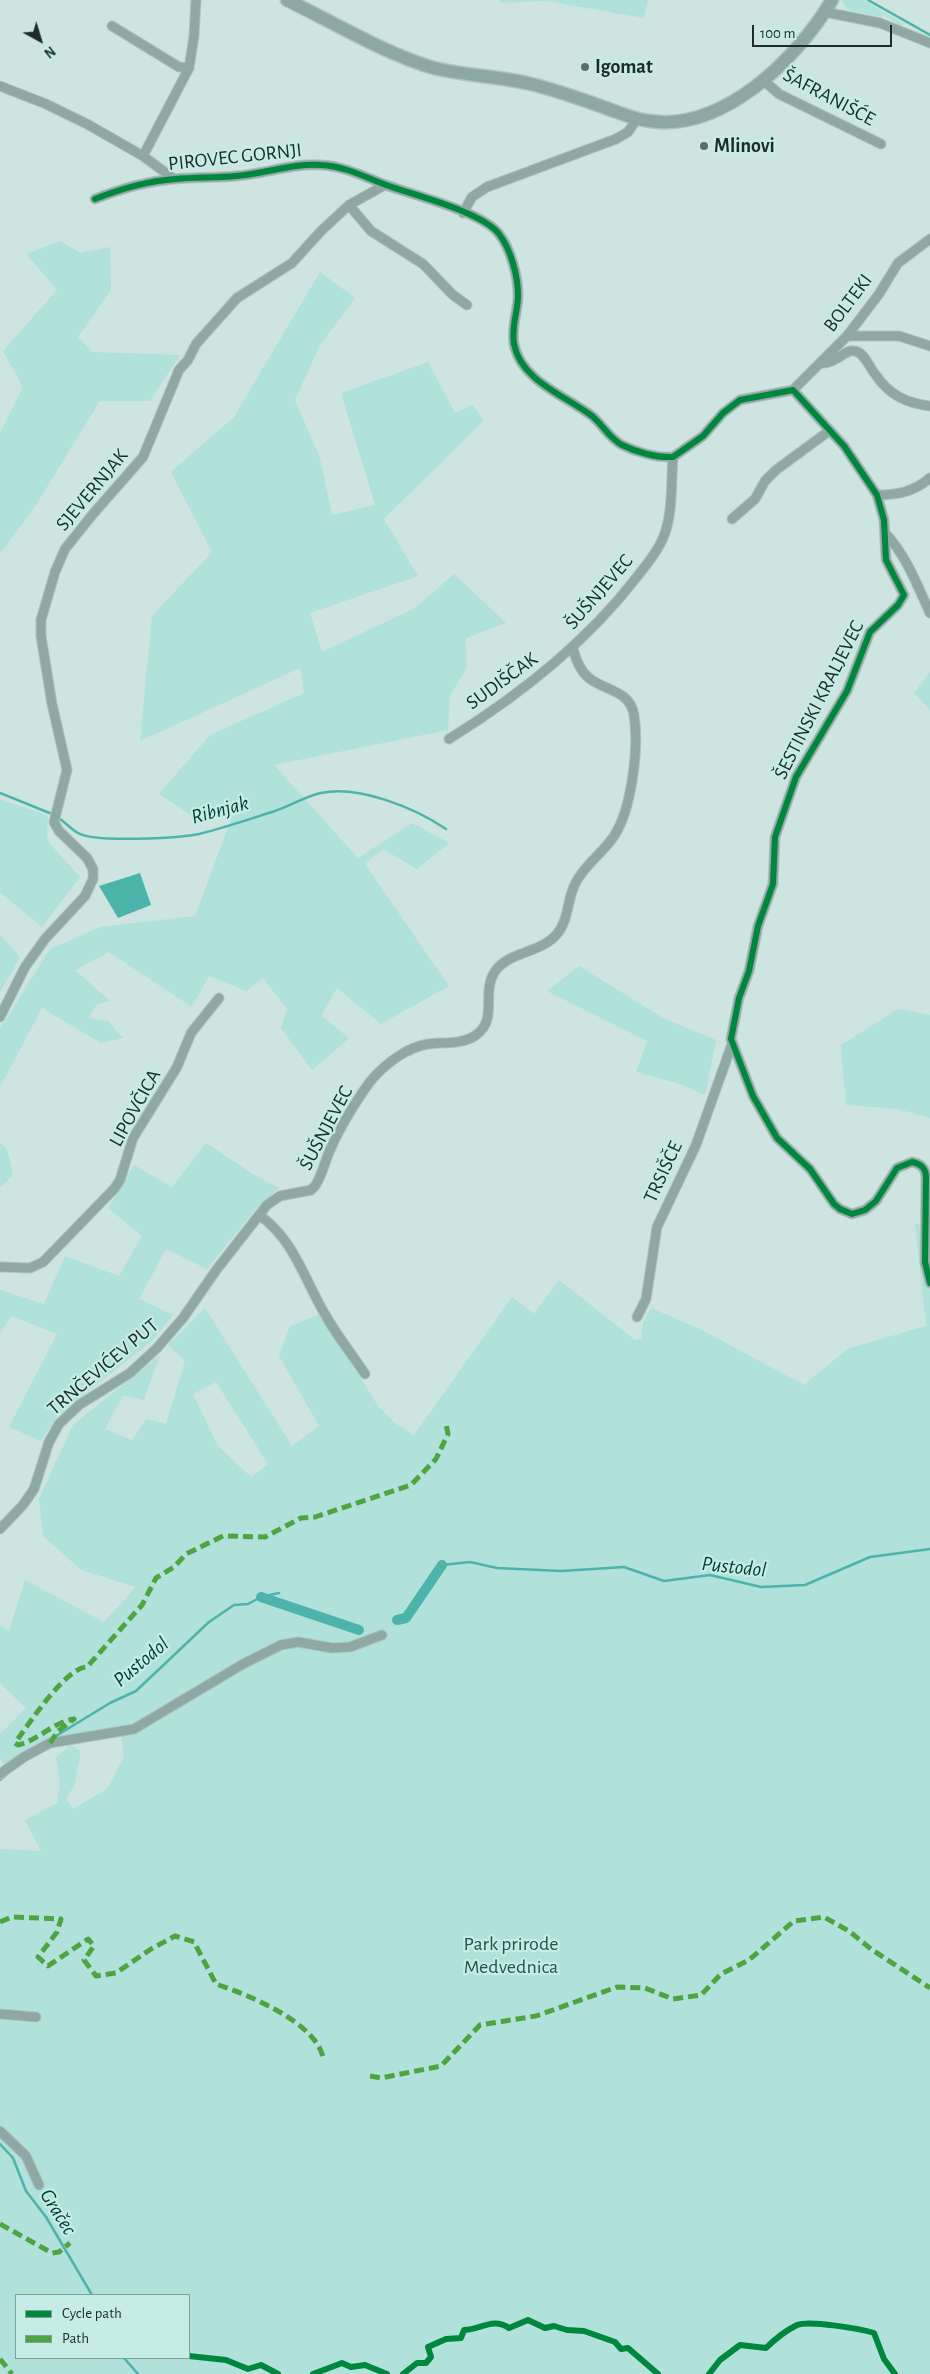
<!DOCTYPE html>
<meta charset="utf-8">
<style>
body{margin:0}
#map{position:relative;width:930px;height:2374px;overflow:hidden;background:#cee4e0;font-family:"Alegreya Sans",sans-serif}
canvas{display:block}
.legend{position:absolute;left:15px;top:2294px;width:175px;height:65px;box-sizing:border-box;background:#c6ece6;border:1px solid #829f9a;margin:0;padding:6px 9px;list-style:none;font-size:15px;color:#1d2c29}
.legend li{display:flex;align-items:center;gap:10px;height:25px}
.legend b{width:25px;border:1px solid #829f9a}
.north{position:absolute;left:15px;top:15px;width:50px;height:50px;-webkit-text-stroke:4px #c6ece6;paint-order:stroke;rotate:141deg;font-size:14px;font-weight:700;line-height:20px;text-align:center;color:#1d2c29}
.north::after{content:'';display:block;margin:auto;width:18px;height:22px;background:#1d2c29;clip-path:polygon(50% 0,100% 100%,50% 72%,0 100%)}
.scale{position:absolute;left:752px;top:25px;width:140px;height:22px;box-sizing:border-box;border:2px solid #1d2c29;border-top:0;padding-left:6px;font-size:15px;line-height:18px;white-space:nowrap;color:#1d2c29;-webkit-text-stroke:4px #c6ece6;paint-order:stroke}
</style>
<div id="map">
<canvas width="930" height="2374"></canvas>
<ul class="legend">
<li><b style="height:6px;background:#00873e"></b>Cycle path</li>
<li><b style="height:6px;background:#4fa442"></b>Path</li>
</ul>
<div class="north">N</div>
<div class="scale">100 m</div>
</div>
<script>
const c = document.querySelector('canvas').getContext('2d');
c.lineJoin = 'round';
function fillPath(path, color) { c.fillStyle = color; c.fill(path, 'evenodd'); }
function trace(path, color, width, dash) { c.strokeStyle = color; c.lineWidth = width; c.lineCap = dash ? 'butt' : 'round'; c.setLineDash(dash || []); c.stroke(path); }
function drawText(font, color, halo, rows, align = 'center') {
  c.font = font + ' "Alegreya Sans",sans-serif'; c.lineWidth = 4.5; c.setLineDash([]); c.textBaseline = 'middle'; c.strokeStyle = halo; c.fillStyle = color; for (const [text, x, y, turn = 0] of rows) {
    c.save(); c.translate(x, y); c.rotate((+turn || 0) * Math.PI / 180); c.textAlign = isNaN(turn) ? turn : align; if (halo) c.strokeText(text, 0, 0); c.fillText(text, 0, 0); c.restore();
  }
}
const green = new Path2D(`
 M500 0H648L644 18 546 1 500 3Z
 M841 0H864L904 24 901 26 883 15 881 17 848 10Z
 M60 241 81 253 110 247 111 290 78 337 92 352 180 355 150 401H100L34 508 0 554V433L23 387 3 351 57 290 26 254Z
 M320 272 355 298 320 345 295 400 320 458 332 515 375 505 341 393 428 362 455 413 472 405 484 420 384 519 418 576 310 613 322 652 415 608 454 574 506 623 466 638 467 668 450 695 448 730 274 765 358 858 412 823 449 843 417 869 383 849 365 864 449 986 381 1024 337 988 321 1016 349 1038 312 1070 281 1028 287 1009 263 978 246 991 209 976 192 1007 109 952 75 970 110 1001 97 1004 88 1018 108 1021 123 1038 101 1043 42 1008 0 1087V1029L50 949 100 927 195 916 236 806 203 823 159 794 210 735 304 693 300 668 140 741 152 616 212 552 171 472 234 417Z
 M930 672V710L914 693Z
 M0 799 43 814 48 817 47 837 50 844 80 877 42 927 0 892Z
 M0 935 20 957 0 992Z
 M579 966 663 1018 716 1040 705 1095 680 1084 636 1072 647 1041 547 991Z
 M898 1009 930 1015V1118L898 1109 846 1105 841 1045Z
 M0 1143 7 1149 13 1175 0 1188Z
 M206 1143 251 1173 279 1188 254 1211 207 1269 166 1249 139 1299 173 1315 152 1341 59 1414 41 1441 9 1427 57 1334 11 1316 0 1334V1290L44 1304 65 1256 119 1276 142 1236 108 1208 134 1165 172 1187Z
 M915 1223 930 1229V2374H0V1849L41 1851 25 1820 57 1803 60 1783 56 1758 70 1745 81 1751 74 1786 66 1799 73 1809 107 1789 124 1757 121 1731 44 1743 5 1767 0 1758V1734L26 1708 0 1683V1625L9 1631 25 1580 104 1622 136 1587 81 1570 43 1536 39 1499 73 1425 160 1355 144 1400 123 1395 105 1429 132 1440 146 1419 166 1424 185 1361 168 1345 205 1308 292 1446 319 1426 279 1356 290 1326 321 1314 378 1406 395 1423 414 1435 512 1297 534 1314 559 1280 635 1340 641 1339 643 1323 651 1308 700 1329 804 1385 847 1349 926 1326ZM216 1382 268 1464 251 1477 218 1446 193 1394ZM16 2295H189V2358H16Z`);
const water = new Path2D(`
 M140 873 151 905 118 918 99 886Z`);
const stream = new Path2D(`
 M868 0 930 35
 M0 793 52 814
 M57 817C65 822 71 829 78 833 95 843 178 838 199 834 224 828 250 819 275 811 290 806 306 796 321 793 359 785 415 808 446 829
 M442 1565 470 1562 497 1568 561 1571 624 1567 664 1581 710 1575 761 1587 805 1585 870 1557 930 1549
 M51 1739 110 1703 136 1691 209 1622 234 1605 248 1604 261 1597 279 1593
 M0 1780 6 1775
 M0 2144 13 2158 26 2191 46 2217 92 2295
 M124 2358 138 2374`);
const canal = new Path2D(`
 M261 1597 359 1630
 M397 1620 406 1618 442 1565`);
const street = new Path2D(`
 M825 12 880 23 930 43
 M112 26 179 67 189 68
 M763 80 779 94 881 144
 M0 86 46 104 87 124 143 156 174 179
 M143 156 189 68 194 36 196 0
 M95 199C120 189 148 181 175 179 195 177 215 178 236 176 264 174 293 163 321 165 344 166 365 177 386 185 413 195 483 212 499 234 511 249 518 277 518 295 518 312 511 326 514 344 521 381 566 396 592 416 603 425 609 438 622 445 636 452 657 458 673 457L703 436 723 413 740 400 793 390 844 446 877 495 884 520 886 560 904 595 898 605 870 632 847 691 796 777 775 837 773 884 758 926 749 971 739 998 731 1039 753 1096 777 1138 810 1169 834 1204 840 1209 852 1214 865 1210 876 1201 897 1168 912 1162C922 1164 926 1169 926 1178L925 1262 930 1283
 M349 205 371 231 423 264 453 295 467 305
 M463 213 472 197 487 187 616 139 628 132 637 119
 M847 336H899L930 346
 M820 363C835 365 846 348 855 351 865 353 869 367 875 374 889 395 906 403 930 406
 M793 390 847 336 879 294 898 263 930 239
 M877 495C897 495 914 492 930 478
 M732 519 755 499 765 481 776 470 829 431
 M886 534C907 557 917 585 930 613
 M449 739C520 695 585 644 636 578 647 564 659 550 665 533 673 509 671 482 673 457
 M0 1017 25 967 45 939 85 896 93 879V869L87 858 59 831 54 822 67 770 52 704 41 636V620L55 572 65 549 93 514 143 457 179 370 188 360 196 344 237 298 292 263 321 231 349 205 385 185
 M259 1215C294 1239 305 1281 326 1316 337 1336 352 1354 365 1374
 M0 1267 30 1268 43 1262 114 1189 120 1180 133 1138 177 1067 191 1033 219 998
 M637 1317 646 1299 657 1227 696 1145 732 1044
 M0 1529 23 1505 34 1489 49 1442 59 1424 79 1405 130 1373 157 1348 183 1318 217 1269 267 1205 280 1196 311 1190 315 1186C323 1174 325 1160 331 1148 339 1129 361 1092 374 1077 388 1062 408 1047 428 1044 443 1042 462 1045 476 1035 499 1019 480 991 496 970 511 951 541 953 557 934 569 920 567 898 576 882 585 865 601 854 612 839 632 812 639 747 634 715 630 690 605 691 589 678 580 671 576 660 573 649
 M0 1774 24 1757 50 1743 134 1729 243 1664 281 1645 298 1642 332 1648 350 1647 382 1635
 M0 2014 36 2017
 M0 2131 26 2156 39 2185`);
const secondary = new Path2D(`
 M287 0C335 23 383 53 434 68 466 76 499 76 531 84 559 91 587 101 614 111 626 115 637 120 650 121 723 132 798 58 832 0`);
const quiet = new Path2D(`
 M50 1743 58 1731 74 1719C53 1722 39 1740 18 1745L15 1743C28 1725 66 1667 87 1667L142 1605 156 1578 174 1567 186 1554 223 1536 265 1537 301 1518 315 1517 411 1485 436 1459 448 1434 446 1424
 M0 1922 12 1917 61 1919 57 1932 38 1957 48 1966 88 1939 94 1946 84 1960 96 1976 116 1973 151 1949 175 1936 194 1942 216 1984C248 1995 314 2021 323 2057
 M370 2076 381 2078 441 2066 480 2025 536 2016 617 1987 645 1988 673 1999 701 1995 721 1974 749 1960 794 1921 824 1917 849 1931 871 1949 930 1988
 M0 2224 52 2253 59 2252 70 2243
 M0 2359 12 2374`);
const cycleway = new Path2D(`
 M95 199C120 189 148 181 175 179 195 177 215 178 236 176 264 174 293 163 321 165 344 166 365 177 386 185 413 195 483 212 499 234 511 249 518 277 518 295 518 312 511 326 514 344 521 381 566 396 592 416 603 425 609 438 622 445 636 452 657 458 673 457L703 436 723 413 740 400 793 390 844 446 877 495 884 520 886 560 904 595 898 605 870 632 847 691 796 777 775 837 773 884 758 926 749 971 739 998 731 1039 753 1096 777 1138 810 1169 834 1204 840 1209 852 1214 865 1210 876 1201 897 1168 912 1162C922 1164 926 1169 926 1178L925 1262 930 1283
 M189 2356 226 2360 248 2369 261 2365 278 2374
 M313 2374 342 2363 351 2367 365 2365 387 2374
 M403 2374 417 2363H426L431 2357 428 2347 446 2339 461 2338 464 2330C480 2330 493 2317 509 2328L528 2320 545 2328 554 2326 567 2330 584 2331 615 2342 621 2349 628 2348 658 2374
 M709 2374 720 2360 740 2345 766 2348C775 2339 785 2331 797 2325 810 2320 861 2329 874 2333L884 2359 895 2374`);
const markers = [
 [585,67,5,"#5b6c69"],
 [704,146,5,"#5b6c69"]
];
const poiNames = [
 ["Igomat",595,67],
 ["Mlinovi",714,146]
];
const streetNames = [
 ["ŠAFRANIŠĆE",829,97,28],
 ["PIROVEC GORNJI",235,157,-6],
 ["BOLTEKI",848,303,-53],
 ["SJEVERNJAK",92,490,-50],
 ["ŠUŠNJEVEC",599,592,-49],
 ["SUDIŠČAK",502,681,-36],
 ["ŠESTINSKI KRALJEVEC",819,700,-63],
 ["LIPOVČICA",135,1108,-61],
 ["ŠUŠNJEVEC",326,1128,-62],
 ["TRSIŠČE",663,1172,-65],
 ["TRNČEVIĆEV PUT",103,1367,-40]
];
const parkNames = [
 ["Park prirode",511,1944],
 ["Medvednica",511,1967]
];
const waterNames = [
 ["Ribnjak",220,810,-15],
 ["Pustodol",734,1567,6],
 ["Pustodol",141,1662,-40],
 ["Gračec",58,2212,58]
];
fillPath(green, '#b0e1da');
fillPath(water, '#4cb4aa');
trace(stream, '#4cb4aa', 2.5);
trace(canal, '#4cb4aa', 10);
trace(street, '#b0c1be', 11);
trace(secondary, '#b0c1be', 15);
trace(street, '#8fa8a4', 9);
trace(secondary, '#8ca7a4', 12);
trace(quiet, '#4fa442', 5, [10, 5]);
trace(cycleway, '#00873e', 6);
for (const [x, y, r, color] of markers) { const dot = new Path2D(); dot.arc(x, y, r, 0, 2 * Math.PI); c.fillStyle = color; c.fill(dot); trace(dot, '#c6ece6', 2); }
drawText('bold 20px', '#1d2c29', '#c6ece6', poiNames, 'left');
drawText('20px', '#1d2c29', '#c6ece6', streetNames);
drawText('20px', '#22554e', '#c6ece6', parkNames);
drawText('italic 21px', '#003a35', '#c6ece6', waterNames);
</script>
